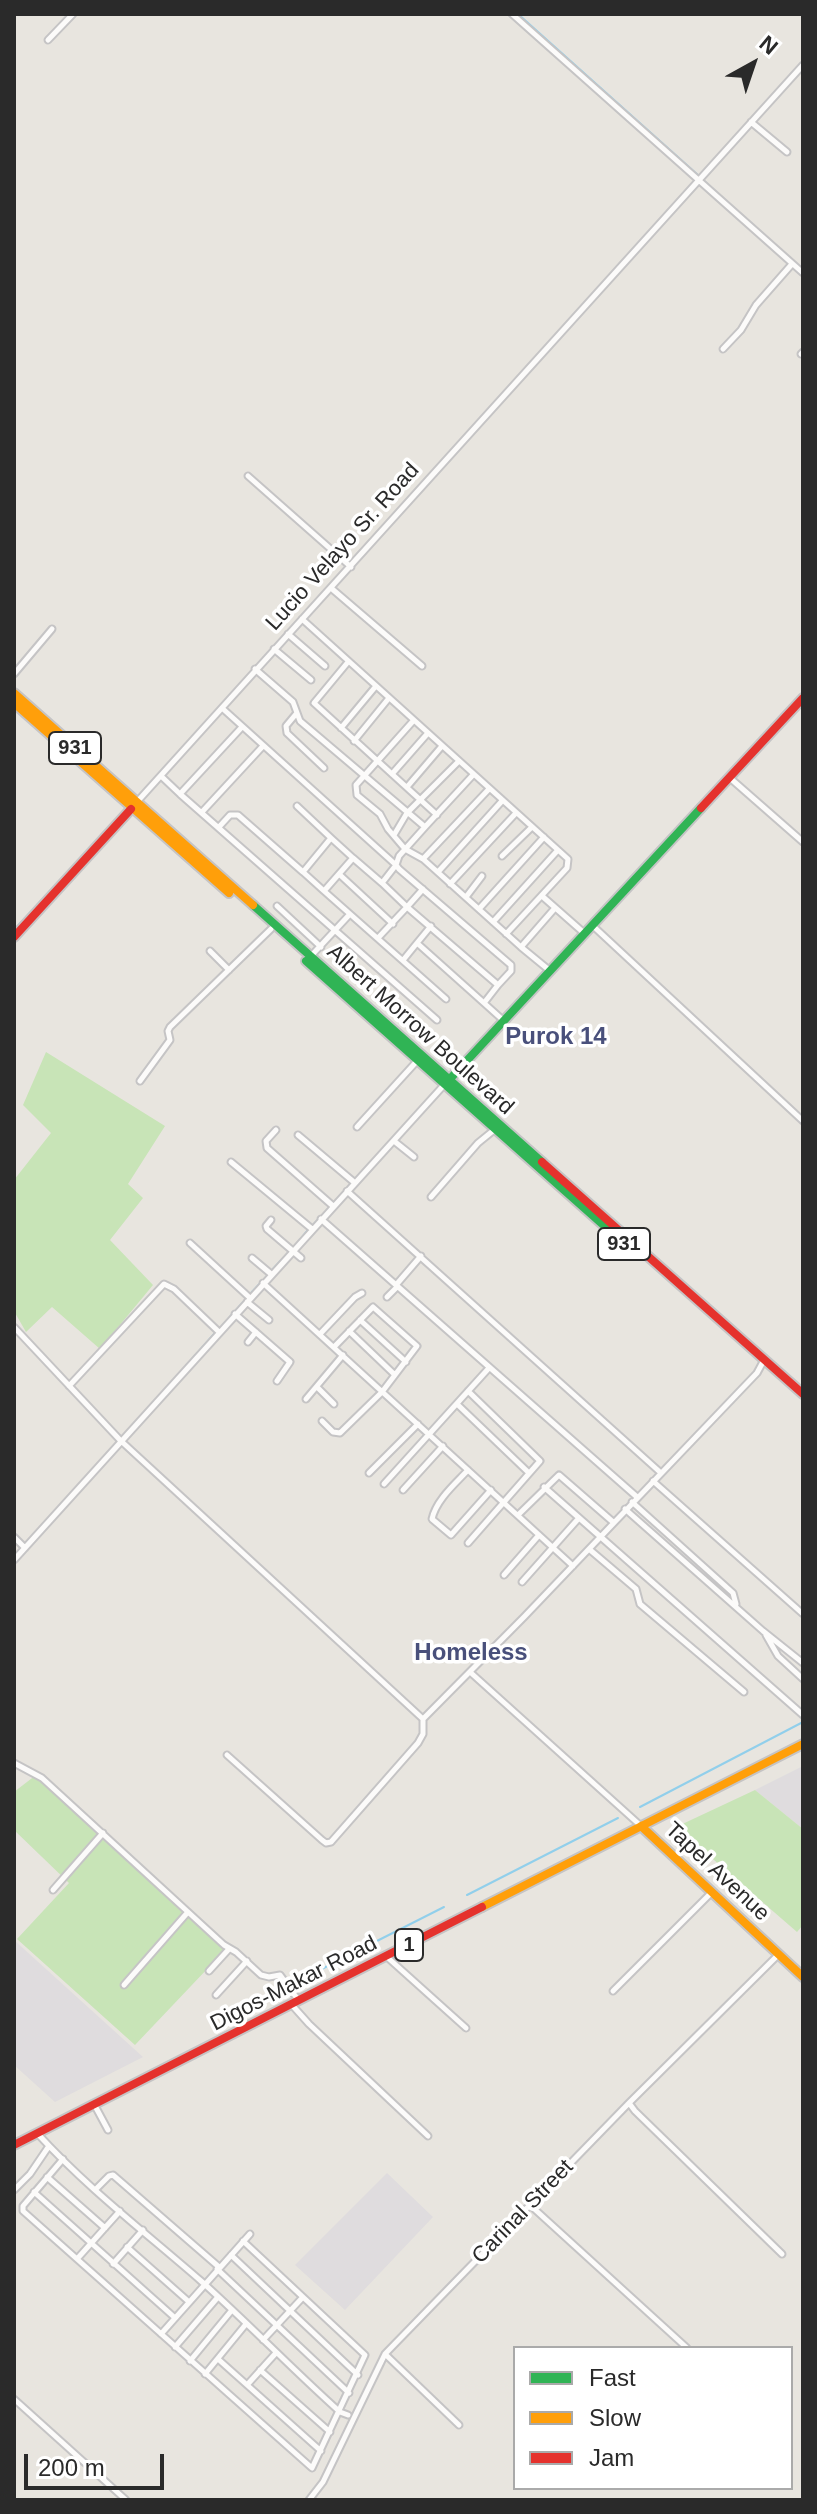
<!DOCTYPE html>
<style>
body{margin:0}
#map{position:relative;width:817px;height:2514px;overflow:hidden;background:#e8e5df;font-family:Arial,sans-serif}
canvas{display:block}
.frame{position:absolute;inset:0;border:16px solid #2a2a2a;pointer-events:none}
.legend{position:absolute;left:513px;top:2346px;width:280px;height:144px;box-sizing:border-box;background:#fff;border:2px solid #aaa;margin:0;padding:10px 14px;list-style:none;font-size:24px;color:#2a2a2a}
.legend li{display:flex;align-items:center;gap:16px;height:40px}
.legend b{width:40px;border:2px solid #aaa}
.north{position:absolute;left:713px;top:24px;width:80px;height:80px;-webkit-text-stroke:6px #fff;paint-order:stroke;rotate:40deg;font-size:22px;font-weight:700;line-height:32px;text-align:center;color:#2a2a2a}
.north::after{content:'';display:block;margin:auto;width:28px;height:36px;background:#2a2a2a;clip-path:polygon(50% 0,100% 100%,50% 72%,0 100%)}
.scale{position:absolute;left:24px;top:2454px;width:140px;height:36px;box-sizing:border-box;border:4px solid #2a2a2a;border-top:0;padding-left:10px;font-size:24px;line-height:28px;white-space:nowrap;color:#2a2a2a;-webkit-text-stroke:6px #fff;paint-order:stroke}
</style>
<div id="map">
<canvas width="817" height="2514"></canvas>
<div class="frame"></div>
<ul class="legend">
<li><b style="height:10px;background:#30b455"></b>Fast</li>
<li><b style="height:10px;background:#ff9f0a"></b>Slow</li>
<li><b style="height:10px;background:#e5322d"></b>Jam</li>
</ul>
<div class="north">N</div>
<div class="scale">200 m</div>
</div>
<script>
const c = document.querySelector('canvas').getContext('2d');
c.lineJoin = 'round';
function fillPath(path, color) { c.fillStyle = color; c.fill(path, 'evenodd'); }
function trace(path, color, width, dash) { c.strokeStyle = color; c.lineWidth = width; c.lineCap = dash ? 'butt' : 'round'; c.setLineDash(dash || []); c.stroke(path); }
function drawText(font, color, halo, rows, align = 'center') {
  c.font = font + ' Arial,sans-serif'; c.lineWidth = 7; c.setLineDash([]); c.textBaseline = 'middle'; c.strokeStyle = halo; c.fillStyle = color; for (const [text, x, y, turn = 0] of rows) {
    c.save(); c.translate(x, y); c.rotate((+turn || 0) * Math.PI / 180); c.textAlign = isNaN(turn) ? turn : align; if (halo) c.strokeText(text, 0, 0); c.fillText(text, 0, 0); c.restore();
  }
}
const industrial = new Path2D(`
 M803 1766V1829L755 1790Z
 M14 1940 143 2057 55 2102 14 2065Z
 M387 2173 433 2217 345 2310 295 2265Z`);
const green = new Path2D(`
 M46 1052 165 1126 128 1184 143 1198 110 1240 153 1285 100 1349 52 1307 26 1332 14 1311V1180L51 1133 23 1105Z
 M36 1775 228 1947 135 2045 17 1939 69 1883 14 1830V1792Z
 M755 1790 803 1829V1925L797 1932 676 1827Z`);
const stream = new Path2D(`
 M518 14 699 176
 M703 180 771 241
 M682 195 695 181
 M138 797 174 757
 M14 930 127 808
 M313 1225 330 1207
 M294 1247 308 1230
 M272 1270 289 1252
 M251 1293 268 1275
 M222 1326 246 1299
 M163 1392 215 1333
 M640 1807 803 1722
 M467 1895 618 1818
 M294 1983 444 1907`);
const street = new Path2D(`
 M512 14 803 273
 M48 40 73 14
 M751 122 787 152
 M723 349 741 330 756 305 792 264
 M801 354 803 352
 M248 476 351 567
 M331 588 422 666
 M302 619 568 859 567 868 506 934
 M288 634 325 666
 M274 649 311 680
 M348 662 314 703 437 815
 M255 669 293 702 300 721 425 827 473 775
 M14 674 52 629
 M222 708 396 865 399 856 425 827
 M296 714 286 726 287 733 324 768
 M414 720 356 785 357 795 380 814 388 829 405 849 423 859 521 947 555 908
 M242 727 180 794 437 1020
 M341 728 376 686
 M354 741 389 698
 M392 774 428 733
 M161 776 180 794
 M730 778 803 842
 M407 787 442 746
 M136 803 803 65
 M297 806 331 838
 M202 812 263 746
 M219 827 230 815H238L303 872
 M394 835 407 813 459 761
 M502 856 532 827
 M423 859 489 789
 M438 872 502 801
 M339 874 393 924
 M450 884 516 813
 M324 891 303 872 331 838 353 858
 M542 896 584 933
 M466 897 482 876
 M277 906 321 947
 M479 909 544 837
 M350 914 324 891 353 858 382 883
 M493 922 558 850
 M592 925 803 1121
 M378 938 407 907 498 985 511 971V965L399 869 396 865 382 883 407 907 423 889
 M417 943 431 926
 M521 947 549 970
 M210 951 229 970
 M311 956 350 914 446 999
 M404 959 417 943 484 1003 498 985
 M484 1003 504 1021
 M140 1081 170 1040 168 1031 170 1027 271 929
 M357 1127 417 1061
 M276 1130 266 1141 267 1148 333 1206
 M298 1135 355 1183
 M394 1141 414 1157
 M231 1162 312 1229
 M347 1191 661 1473
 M431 1197 478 1143 494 1130
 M321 1219 637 1497
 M271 1220 266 1226 267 1229 301 1258
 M190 1243 250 1298
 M252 1258 271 1274
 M263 1283 573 1566
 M396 1285 421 1256
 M387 1297 397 1287
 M247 1302 269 1320
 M235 1314 290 1362 277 1381
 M360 1320 406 1362
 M14 1327 120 1440 423 1719
 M349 1331 395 1375
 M320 1334 355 1297 362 1293
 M248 1342 256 1332
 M69 1386 164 1284 174 1289 219 1332
 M317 1387 334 1404
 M468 1391 540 1461 468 1543
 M306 1399 343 1355
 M457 1404 529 1473
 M322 1421 333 1432 340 1433 382 1392 417 1346 373 1307 335 1346
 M468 1470C455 1484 436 1500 432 1519L451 1535 491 1490
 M369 1473 418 1424
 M653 1481 803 1614
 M384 1484 489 1368
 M544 1487 803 1715
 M403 1490 443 1446
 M632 1502 733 1593 736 1604
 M625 1509 763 1631 803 1663
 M518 1515 559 1475 613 1522
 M14 1537 25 1548
 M589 1549 636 1589 640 1604 744 1692
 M14 1560 444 1085
 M504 1575 539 1535
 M522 1582 579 1518
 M766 1635 778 1656 803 1679
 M470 1672 641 1826
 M227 1755 322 1840 326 1843 331 1842 418 1743 423 1734V1719L524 1617 757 1373 764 1360
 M14 1763 42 1778 224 1945 236 1952 261 1975 269 1977 280 1975 299 2001
 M53 1890 103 1833
 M387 1957 466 2028
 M209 1971 229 1949
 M124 1985 188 1912
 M613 1991 712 1892
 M216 1995 247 1961
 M292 2005 309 2024 428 2136
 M629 2103 635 2111 782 2254
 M94 2104 108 2130
 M37 2133C86 2187 146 2233 201 2281 248 2323 292 2369 340 2412L348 2415
 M63 2159 23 2206V2211L312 2468 365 2355 243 2241
 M47 2177 105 2228
 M96 2189 109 2176 113 2175 219 2267
 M14 2190 30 2174 49 2146
 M34 2192 174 2317
 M530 2205 687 2348
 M127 2247 188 2301
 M231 2255 358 2375
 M77 2259 120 2211
 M113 2264 143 2230
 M217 2269 349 2393
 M161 2334 250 2234
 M263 2340 303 2297
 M175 2347 218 2297
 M385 2354 459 2425
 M218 2359 321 2451
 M190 2361 232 2310
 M260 2370 330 2432
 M205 2374 246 2324
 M247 2385 275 2354
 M14 2399 126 2500
 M309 2500 323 2482 385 2354 629 2103 779 1954`);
const fast = new Path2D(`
 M253 905 542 1162
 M306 961 618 1238
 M448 1081 701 808`);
const slow = new Path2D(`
 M14 693 253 905
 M14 703 229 893
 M641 1826 803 1977
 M482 1907 803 1744`);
const jam = new Path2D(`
 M701 808 803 698
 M14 937 131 809
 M542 1162 803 1394
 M14 2145 482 1907`);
const shields = [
 [75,748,52],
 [624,1244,52],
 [409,1945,28]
];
const shieldNames = [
 ["931",75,748],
 ["931",624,1244],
 ["1",409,1945]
];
const streetNames = [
 ["Lucio Velayo Sr. Road",343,547,-48],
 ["Albert Morrow Boulevard",420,1030,42],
 ["Tapel Avenue",717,1872,43],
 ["Digos-Makar Road",294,1984,-27],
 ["Carinal Street",523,2212,-46]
];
const neighbourhoodNames = [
 ["Purok 14",556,1037],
 ["Homeless",471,1653]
];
fillPath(industrial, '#dfdcde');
fillPath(green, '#c8e4b7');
trace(stream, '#91cfeb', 2);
trace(street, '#c5c4c5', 9);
trace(fast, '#c5c4c5', 12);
trace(slow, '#c5c4c5', 12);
trace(jam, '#c5c4c5', 12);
trace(street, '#fcfbfa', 5);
trace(fast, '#30b455', 8);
trace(slow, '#ff9f0a', 8);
trace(jam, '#e5322d', 8);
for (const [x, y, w] of shields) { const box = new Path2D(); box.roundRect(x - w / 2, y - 16, w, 32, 6); c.fillStyle = '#fff'; c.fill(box); trace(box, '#2a2a2a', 2); }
drawText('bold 20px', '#2a2a2a', null, shieldNames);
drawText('22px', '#2a2a2a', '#fff', streetNames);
drawText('bold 24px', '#49507b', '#fff', neighbourhoodNames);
</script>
